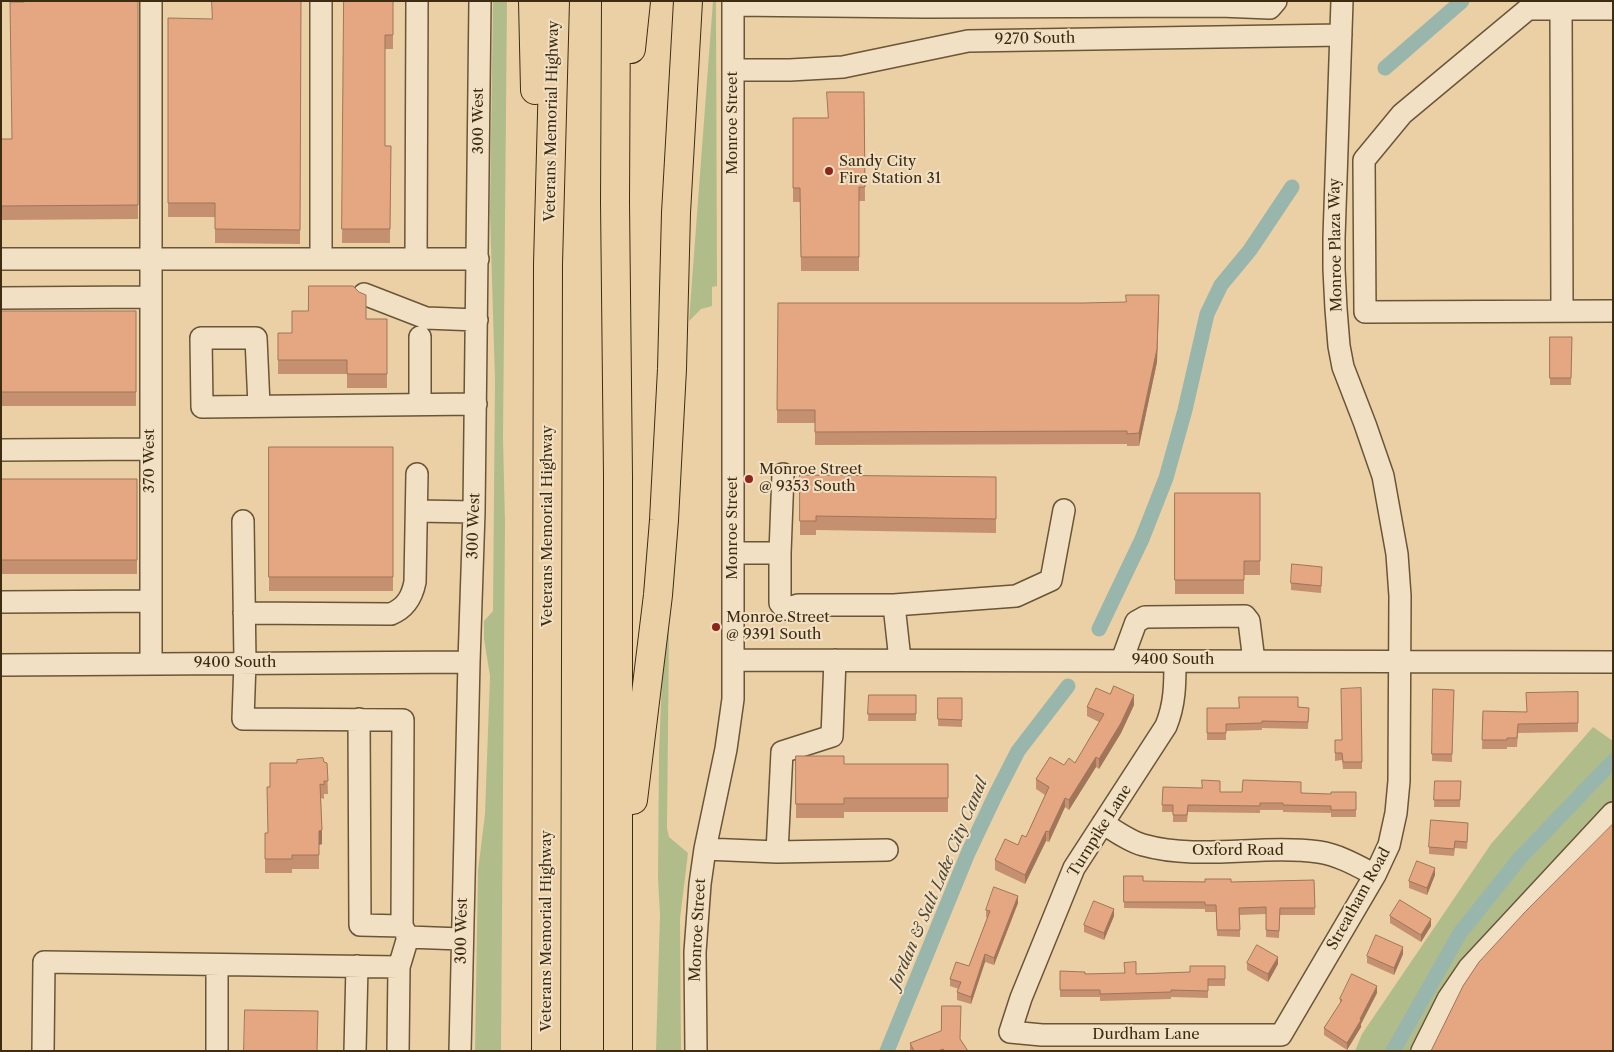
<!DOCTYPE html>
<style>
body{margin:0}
#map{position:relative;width:1614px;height:1052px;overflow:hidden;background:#ebd0a5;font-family:"Libre Caslon Text",serif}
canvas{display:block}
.frame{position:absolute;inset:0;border:2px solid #3e2c12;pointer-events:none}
</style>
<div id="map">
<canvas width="1614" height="1052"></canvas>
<div class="frame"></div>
</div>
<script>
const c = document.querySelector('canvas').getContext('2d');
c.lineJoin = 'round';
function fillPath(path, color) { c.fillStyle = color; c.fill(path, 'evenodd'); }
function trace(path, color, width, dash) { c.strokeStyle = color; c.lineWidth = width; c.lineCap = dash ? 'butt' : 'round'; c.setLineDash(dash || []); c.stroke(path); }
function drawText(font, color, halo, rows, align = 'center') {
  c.font = font + ' "Libre Caslon Text",serif'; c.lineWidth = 4; c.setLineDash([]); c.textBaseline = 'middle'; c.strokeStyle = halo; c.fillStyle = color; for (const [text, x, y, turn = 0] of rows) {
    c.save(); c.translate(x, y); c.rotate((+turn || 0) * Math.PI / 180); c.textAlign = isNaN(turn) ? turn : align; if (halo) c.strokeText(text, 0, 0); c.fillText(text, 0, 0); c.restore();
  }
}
const green = new Path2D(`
 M493 1H507L503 438 505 523 501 1051H475L478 871 485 814 490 676 484 639V621L493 611 495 380 490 213Z
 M713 1H716L717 286 712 287V306L701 309 689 321Z
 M664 630H669L667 828 669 837 688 853 680 919 681 1051H656L660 914 658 878 659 752Z
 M1593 727 1613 741V810L1415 1051H1355L1362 1034 1491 844Z`);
const canal = new Path2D(`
 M1385 68 1462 1
 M1099 629 1142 539 1166 478 1185 410 1207 314 1221 285 1250 250 1292 187
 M887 1051 968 853 995 796 1018 751 1068 686
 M1393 1051 1460 933 1520 858 1613 761`);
const minor = new Path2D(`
 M151 1V664
 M733 5 923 7 1220 6 1270 8 1276 1
 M1561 9 1562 311
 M1613 9H1528L1402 114 1364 160 1365 312 1613 311
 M733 70H790L843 67 968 41 1341 35
 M321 258V1
 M416 258 417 1
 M1 259H478
 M364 294 426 318 477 320
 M1 298 150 297
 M420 337V404
 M259 406 256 338H201L202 407 476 404
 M1 450 150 449
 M417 511 474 512
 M243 521 245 662 243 719 403 720 402 926 360 925 359 719
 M733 553H780L783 474
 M780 553V603L785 609 798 605H894L900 660
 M1 602 151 601
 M894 605 1016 596 1051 580 1064 510
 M244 613 391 614C406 608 412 597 415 582L417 474
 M733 660 1613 662
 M1122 660 1136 622 1145 617 1245 616 1249 621 1254 661
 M1175 661C1175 684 1175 704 1166 726L1074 868 1021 998 1010 1032 1042 1035H1281L1375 875 1389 845 1396 813 1399 781 1400 596 1397 554 1383 476 1365 424 1343 367 1339 346 1336 309 1334 269V238L1342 1
 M1 665 469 662
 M1103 823C1115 831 1129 841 1143 845 1200 861 1261 844 1319 852 1339 855 1358 866 1375 875
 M705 849 777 852 782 752 832 736 835 660
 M777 852 887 850
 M402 926 408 937 461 939
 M43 1051 44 962 399 967 408 937
 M217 1051V965
 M355 1051 357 966
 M398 1051 399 967
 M460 1051 469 662 474 512 480 1
 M696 1051 695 952 700 884 705 849 726 749 733 699V1
 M1422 1051 1448 999 1469 968 1613 813`);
const highway = new Path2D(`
 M533 1 535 90
 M616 1 615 202 618 476V1051
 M631 49 636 1
 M633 800 658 595 664 520 672 369 676 213 688 1
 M546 1051 548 264 555 1`);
const wall = new Path2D(`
 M138 1V219L1 220V139H11Z
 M301 1 300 244 215 243V217H168V18L212 19Z
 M344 1H393V49H385V146H391L390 243H342Z
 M864 92 865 201H859V271H801L800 202H793V118H827Z
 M778 303 1159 308 1157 362 1139 446H1127V444L815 445V423H777Z
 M1 311H136V406H1Z
 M366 319H387V388H347V374H278V333H292Z
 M1572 337 1571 385H1550V378Z
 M269 447H393V591H269Z
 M800 475 996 477V533L816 530V535H800Z
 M1 479H137V574H1Z
 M1175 493H1260V575H1244V594H1175Z
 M1322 574 1321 593 1291 590V583Z
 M1361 688 1362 769H1343L1342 760 1335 761V740H1342Z
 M1433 689 1454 690 1452 762 1432 761Z
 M1578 692V732L1518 733 1517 747H1507V749H1482L1483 711 1526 712Z
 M869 695H916V721H868Z
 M938 698H962V727L938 726Z
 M1134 705 1121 733 1099 769 1096 767 1069 810 1065 807 1049 842 1046 841 1025 884 995 870V860L1018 845 1026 837 1045 795 1036 789V779L1064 765 1075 763 1099 722 1087 716V707Z
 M1298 707 1309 708 1308 729 1262 728V730L1226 731V740H1207V708H1239Z
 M796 756 844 764H948V812H844V818H796Z
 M324 762 327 763 328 794H324V799L321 798 322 844 319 845V869H292V873H265V833H268L270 787 297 763Z
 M1435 781H1461L1460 807H1434Z
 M1163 787 1220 792 1331 794 1356 792V817H1331V813L1283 812V810H1260V813L1188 812 1187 822H1173V812H1162Z
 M1468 830 1467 849 1455 848 1454 856 1429 854V847Z
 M1435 875 1427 895 1409 888V881Z
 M1124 876 1143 881 1231 882 1314 880 1315 915H1280L1279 938 1266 937V914L1240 915V937L1217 936 1216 912H1205V909L1124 908Z
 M1018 903 994 965 985 962 971 1004 957 1000V992L959 989 950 986V979L969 966 987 918 986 917V910Z
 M1114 916 1104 940 1084 932V925Z
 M1390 916 1431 926 1421 942 1390 923Z
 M1403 954 1394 975 1367 963V956Z
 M1247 963 1278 964 1268 982 1247 970Z
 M1225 966V986H1208V998L1171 997V999L1100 1001V997H1060V971L1085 974H1136L1190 972Z
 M1377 993 1361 1024V1027L1347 1050 1324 1035V1028L1340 1004V999Z
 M961 1040 968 1051H911L910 1050V1043Z`);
const shadedWall = new Path2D(`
 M1159 295 1157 362 1139 446V433Z
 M1134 695V705L1121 733 1099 769V759Z
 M1096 757V767L1069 810V800Z
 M1065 798V807L1049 842V832Z
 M322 830V844L319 845V831Z
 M1046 831V841L1025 884V875Z
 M1435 868V875L1427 895V888Z
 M1018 896V903L994 965V958Z
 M1114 909V916L1104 940V933Z
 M1431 919V926L1421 942V935Z
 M1403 947V954L1394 975V968Z
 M985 954V962L971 1004V997Z
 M1278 957V964L1268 982V974Z
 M1377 986V993L1361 1024V1027L1347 1050V1043L1360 1019Z`);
const building = new Path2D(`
 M24 1H138V205L1 206V139H12L10 2H24Z
 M212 1H301L300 230 215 229V203H168V18L212 19Z
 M344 1H393V35H385V146H391L390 229H342Z
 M827 92H864L865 187H859V257H801L800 188H793V118H828Z
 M309 286H353L359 292 366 295V319H387V374H347V360H278V333H292V311H308Z
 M1126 295H1159L1157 349 1139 433 1127 434V431L815 432V410H777L778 303H1083L1126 302Z
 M1 311H136V392H1Z
 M1550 337H1572L1571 378H1550Z
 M269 447H393V577H269Z
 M800 475 996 477V519L816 516V521H800Z
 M1 479H137V560H1Z
 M1175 493H1260V561H1244V580H1175Z
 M1292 564 1322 567 1321 586 1291 583Z
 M1114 686 1134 695 1121 723 1099 759 1096 757 1069 800 1065 798 1049 832 1046 831 1025 875 995 860 1005 839 1018 845 1022 835 1026 837 1049 787 1036 779 1050 757 1064 765 1069 758 1075 763 1104 714 1087 707 1096 688 1110 694Z
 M1361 688 1362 762H1343L1342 753H1335V740H1342L1341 689Z
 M1433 689 1454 690 1452 754H1432Z
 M1578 692V723L1518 724 1517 738H1507V740H1482L1483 711 1527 712 1526 693Z
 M869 695H916V714H868Z
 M1239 697H1298V707L1309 708 1308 722 1262 721V723L1226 724V733H1207V708H1239Z
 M938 698H962V720L938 719Z
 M796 756H844V764H948V798H844V804H796Z
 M323 758 324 762 327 763 328 781H324V785L320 784 322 830 319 831V855H292V859H265V833H268L267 787H270V763H297V760Z
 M1202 780 1220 781V792H1242L1243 780 1301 782V793L1331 794V792H1356V810H1331V806L1283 805V803H1260V806L1188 805 1187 815H1173V805H1162L1163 787 1202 788Z
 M1435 781H1461L1460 800H1434Z
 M1431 820 1468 823 1467 842 1455 841 1454 849 1429 847Z
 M1613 824V1051H1431L1463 986 1479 962 1525 912Z
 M1417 861 1435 868 1427 888 1409 881Z
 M1124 876H1143V881L1205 882V879H1231V882L1314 880 1315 908H1280L1279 931 1266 930V907L1239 908 1240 930H1217L1216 905H1205V902H1124Z
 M994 887 1018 896 994 958 985 954 971 997 957 992 961 982 950 979 956 962 969 966 990 911 986 910Z
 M1400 900 1431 919 1421 935 1390 916Z
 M1094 901 1114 909 1104 933 1084 925Z
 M1376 935 1403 947 1394 968 1367 956Z
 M1257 945 1278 957 1268 974 1247 963Z
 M1136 962V974L1190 972V966H1225V979H1208V991L1171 990V992L1100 994V990H1060V971L1085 972V974L1125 973 1124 963Z
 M1352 974 1377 986 1360 1019 1361 1020 1347 1043 1324 1028 1342 1000 1340 999Z
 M942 1006H961L960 1039 968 1051H945L943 1049 938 1051H914L910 1043 941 1031Z
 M245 1010 318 1011 317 1051H244Z`);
const markers = [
 [829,171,5,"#8f2418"],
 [749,479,5,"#8f2418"],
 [716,627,5,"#8f2418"]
];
const streetNames = [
 ["9270 South",1035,39,-1],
 ["300 West",479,121,-90],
 ["Veterans Memorial Highway",552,121,-89],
 ["Monroe Street",733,123,-90],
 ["Monroe Plaza Way",1336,245,-91],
 ["370 West",150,461,-90],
 ["300 West",474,526,-88],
 ["Veterans Memorial Highway",548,526,-90],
 ["Monroe Street",733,528,-90],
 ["9400 South",1173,660],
 ["9400 South",235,663],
 ["Turnpike Lane",1100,831,-58],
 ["Oxford Road",1238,851],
 ["Streatham Road",1359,899,-61],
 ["Monroe Street",698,930,-87],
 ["300 West",462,931,-89],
 ["Veterans Memorial Highway",547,931,-90],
 ["Durdham Lane",1146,1035]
];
const poiNames = [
 ["Sandy City",839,162],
 ["Fire Station 31",839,179],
 ["Monroe Street",759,470],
 ["@ 9353 South",759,487],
 ["Monroe Street",726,618],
 ["@ 9391 South",726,635]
];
const waterNames = [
 ["Jordan & Salt Lake City Canal",939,883,-67]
];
fillPath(green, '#b1bc8b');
trace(canal, '#99b6ad', 15);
trace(minor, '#695537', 24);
trace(highway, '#3e2c12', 30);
trace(minor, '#f2e0c4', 21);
trace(highway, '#ebd0a5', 28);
fillPath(wall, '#c4906f');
fillPath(shadedWall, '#a0755a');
fillPath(building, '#e4a781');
trace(building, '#a0755a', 1);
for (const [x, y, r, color] of markers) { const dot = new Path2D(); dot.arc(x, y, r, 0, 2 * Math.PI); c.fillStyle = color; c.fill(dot); trace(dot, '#f2e0c4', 2); }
drawText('15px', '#3e2c12', '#f2e0c4', streetNames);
drawText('15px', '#3e2c12', '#f2e0c4', poiNames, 'left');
drawText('italic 16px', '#504831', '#f2e0c4', waterNames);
</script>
